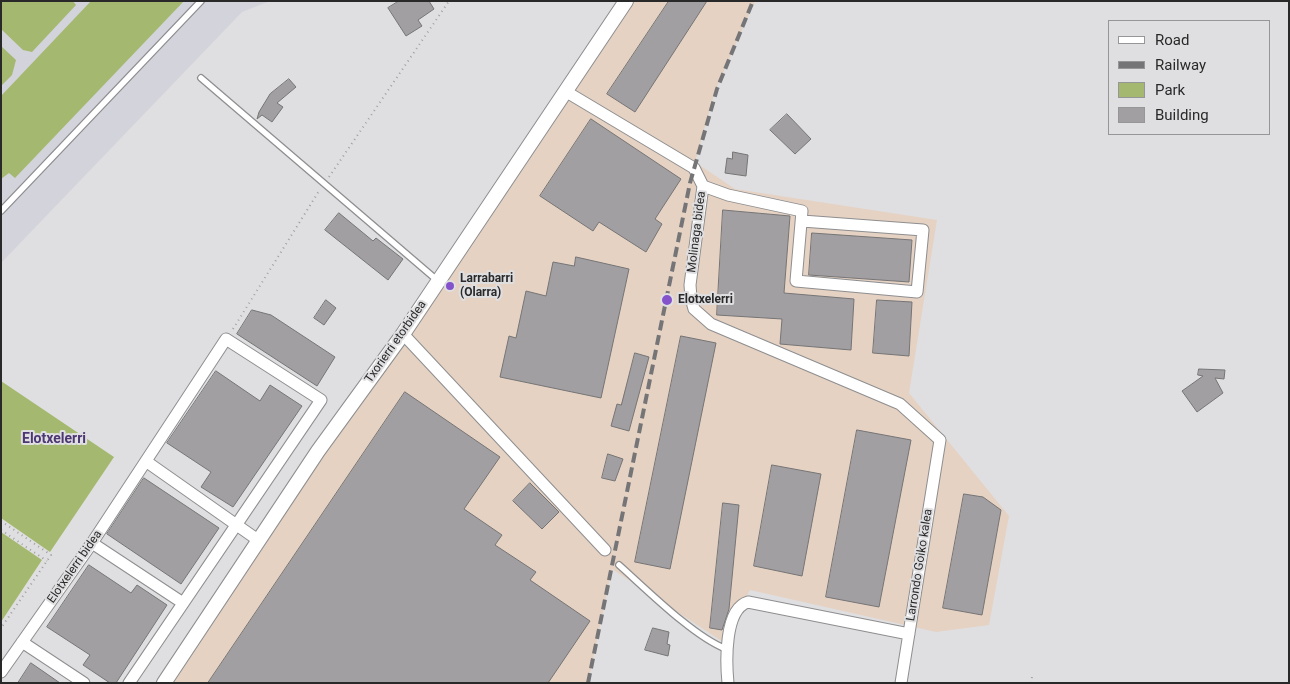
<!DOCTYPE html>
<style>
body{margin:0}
#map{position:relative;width:1290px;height:684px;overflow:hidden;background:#dfdfe1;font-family:Roboto,sans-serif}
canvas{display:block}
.frame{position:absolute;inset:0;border:2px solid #29292a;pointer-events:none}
.legend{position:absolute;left:1108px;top:20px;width:162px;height:115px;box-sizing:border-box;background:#dfdfe1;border:1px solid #969698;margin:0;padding:6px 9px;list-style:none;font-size:15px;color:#29292a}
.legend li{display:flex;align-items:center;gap:10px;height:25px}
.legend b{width:25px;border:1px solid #969698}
</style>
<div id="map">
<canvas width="1290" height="684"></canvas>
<div class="frame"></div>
<ul class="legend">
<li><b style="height:6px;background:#fff"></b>Road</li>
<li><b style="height:6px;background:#757577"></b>Railway</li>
<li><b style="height:14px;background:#a4b96f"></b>Park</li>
<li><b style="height:14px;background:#a19fa1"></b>Building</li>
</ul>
</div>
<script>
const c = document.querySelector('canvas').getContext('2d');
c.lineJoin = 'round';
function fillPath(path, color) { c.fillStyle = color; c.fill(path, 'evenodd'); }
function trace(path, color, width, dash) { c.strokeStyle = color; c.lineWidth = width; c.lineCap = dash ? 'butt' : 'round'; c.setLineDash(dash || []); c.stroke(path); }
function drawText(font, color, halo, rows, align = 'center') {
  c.font = font + ' Roboto,sans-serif'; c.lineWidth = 4; c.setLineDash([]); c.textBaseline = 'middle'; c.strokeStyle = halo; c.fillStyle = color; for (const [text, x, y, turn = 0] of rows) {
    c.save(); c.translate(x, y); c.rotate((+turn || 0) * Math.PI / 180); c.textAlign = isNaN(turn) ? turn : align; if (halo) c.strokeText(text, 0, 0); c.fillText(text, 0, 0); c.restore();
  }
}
const built = new Path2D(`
 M1 1H270L242 12 1 263Z`);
const industrial = new Path2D(`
 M628 1H755L715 91 695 162 735 189 937 220 909 393 1009 516 989 625 936 632 750 590 723 642 612 569 588 683H170Z`);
const green = new Path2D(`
 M1 1H73L76 5 32 52 23 50 1 29Z
 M91 1H184L15 178 9 173 1 179V96Z
 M1 46 16 60 12 75 1 86Z
 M1 381 114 457 50 552 1 518Z
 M1 532 42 560 1 622Z`);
const building = new Path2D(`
 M399 1H429L434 9 418 20 422 26 406 36 388 8Z
 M669 1H707L635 112 607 94Z
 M289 79 296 87 277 103 283 107 272 122 262 115 257 119 259 112 270 94Z
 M787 114 811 139 795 154 770 130Z
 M591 119 681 179 655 219 662 224 646 252 599 222 593 231 540 196Z
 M733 152 748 155 746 176 725 173 727 158 732 159Z
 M723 210 790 216 784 293 854 299 851 350 780 344 782 319 717 315Z
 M339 213 373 241 376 238 403 259 388 280 325 230Z
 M812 233 912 240 909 282 809 275Z
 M576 257 629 269 601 398 500 377 509 336 516 338 526 291 546 296 553 262 574 266Z
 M326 300 336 308 324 325 314 318Z
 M877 300 912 302 909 356 873 353Z
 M252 310 271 315 335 357 317 386 237 334Z
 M681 336 716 343 670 569 635 562Z
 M635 353 649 357 629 431 611 426 617 404 621 405Z
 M1199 369 1225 370 1224 379 1215 378 1223 393 1197 412 1182 391 1203 376 1198 375Z
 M216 371 260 401 270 385 302 406 233 507 201 487 211 472 167 443Z
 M405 392 500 457 464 509 502 535 495 545 536 572 530 580 590 621 548 683H208Z
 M857 430 911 440 879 607 826 597Z
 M608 454 623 459 615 481 602 478Z
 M772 465 821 474 802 576 754 566Z
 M144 478 219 528 181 584 107 534Z
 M530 483 559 512 542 529 513 501Z
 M964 494 983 497 1001 510 982 615 943 608Z
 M723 503 739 505 729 609 722 630 710 628Z
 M89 565 131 593 137 585 167 605 116 683H110L83 665 90 655 47 627Z
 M653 628 669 632 667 644 670 645 668 656 645 650Z
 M31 663 60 683H18Z`);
const path = new Path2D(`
 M329 177 449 1
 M233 329 319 191
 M1 521 51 555 1 628
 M1 530 47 561
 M1031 683 1032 677`);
const service = new Path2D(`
 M201 78 438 281
 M1 211 201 1
 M619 565C646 589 694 637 726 649`);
const minor = new Path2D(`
 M565 91 694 168 703 186 690 285 691 298 694 309 711 324 900 404 940 440 901 683
 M703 186 728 195 802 211 796 281 917 292 923 230 802 221
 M403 334 605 550
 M147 462 258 540
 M92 543 183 603
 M22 642 84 683
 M1 672 92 543 226 339 321 400 129 683
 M728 683C726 663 724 609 748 602L909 634`);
const tertiary = new Path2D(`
 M164 683 318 451 403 334 626 1`);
const rail = new Path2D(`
 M588 683 690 183 717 89 753 1`);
const markers = [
 [450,286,5,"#8453cc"],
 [667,300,6,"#8453cc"]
];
const streetNames = [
 ["Molinaga bidea",697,232,-83],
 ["Txorierri etorbidea",396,342,-55],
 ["Larrondo Goiko kalea",920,565,-81],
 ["Elotxelerri bidea",75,567,-55]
];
const poiNames = [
 ["Larrabarri",460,279],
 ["(Olarra)",460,293],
 ["Elotxelerri",678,300]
];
const neighbourhoodNames = [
 ["Elotxelerri",54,439]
];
fillPath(built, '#d3d3db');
fillPath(industrial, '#e5d2c3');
fillPath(green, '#a4b96f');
fillPath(building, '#a19fa1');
trace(building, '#767576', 1);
trace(service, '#8e8e90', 8);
trace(minor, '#8e8e90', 13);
trace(tertiary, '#8e8e90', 16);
trace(path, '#a0a0a1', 2, [1, 4]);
trace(service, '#fff', 5.5);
trace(minor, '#fff', 11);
trace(tertiary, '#fff', 14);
trace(rail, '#757577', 4, [10, 5]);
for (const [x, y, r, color] of markers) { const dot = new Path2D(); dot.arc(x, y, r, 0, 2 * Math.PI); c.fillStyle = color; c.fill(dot); trace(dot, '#dfdfe1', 2); }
drawText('12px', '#29292a', '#dfdfe1', streetNames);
drawText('bold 12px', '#29292a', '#dfdfe1', poiNames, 'left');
drawText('bold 14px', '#4d3773', '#dfdfe1', neighbourhoodNames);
</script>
